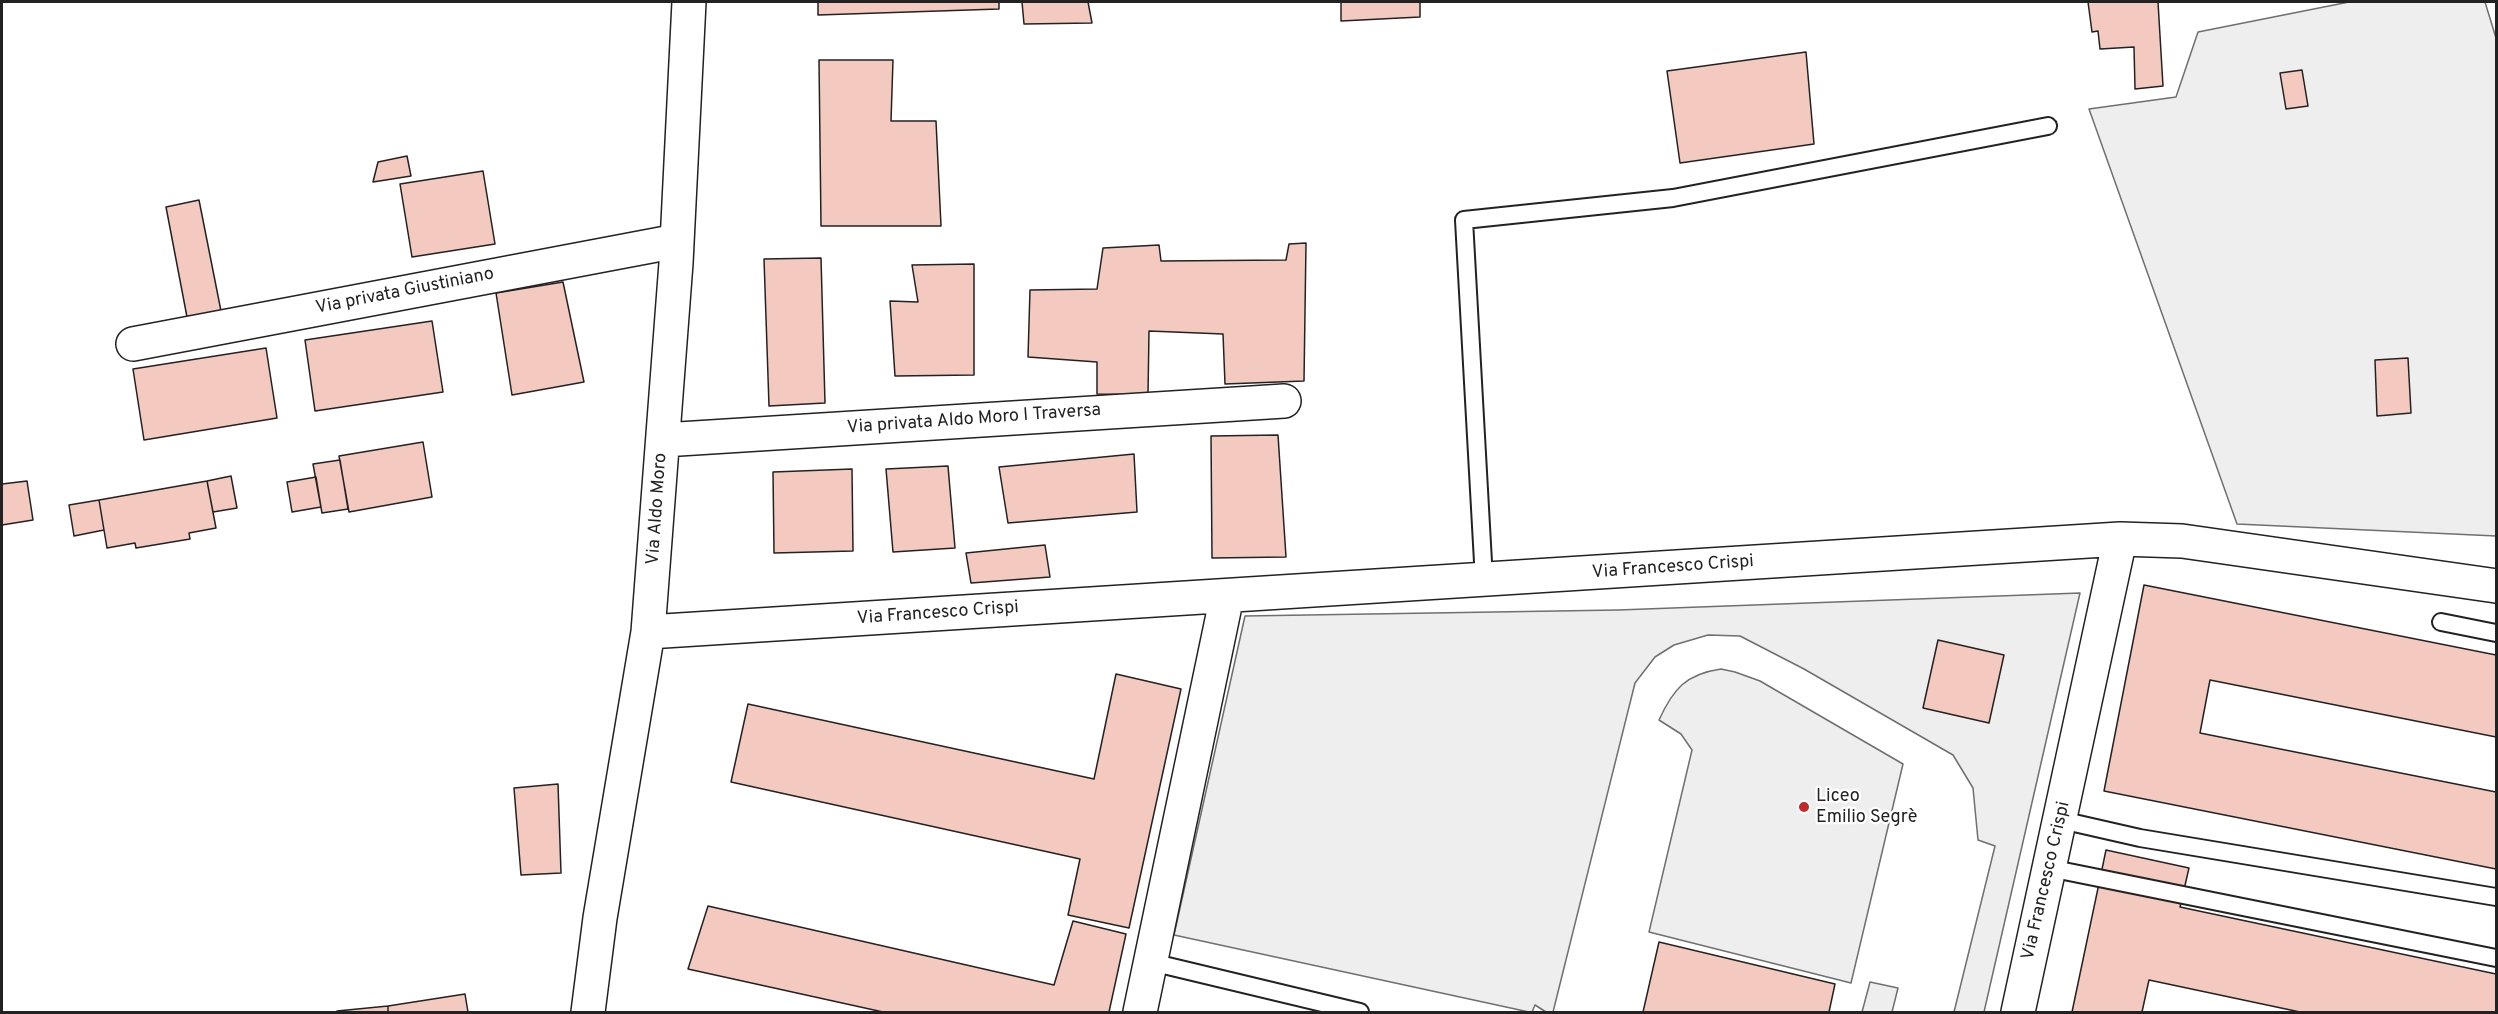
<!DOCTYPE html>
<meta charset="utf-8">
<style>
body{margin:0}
#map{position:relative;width:2498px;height:1014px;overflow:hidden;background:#fff;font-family:Overpass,sans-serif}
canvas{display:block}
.frame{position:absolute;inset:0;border:3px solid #222;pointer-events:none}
</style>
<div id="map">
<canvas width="2498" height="1014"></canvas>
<div class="frame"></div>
</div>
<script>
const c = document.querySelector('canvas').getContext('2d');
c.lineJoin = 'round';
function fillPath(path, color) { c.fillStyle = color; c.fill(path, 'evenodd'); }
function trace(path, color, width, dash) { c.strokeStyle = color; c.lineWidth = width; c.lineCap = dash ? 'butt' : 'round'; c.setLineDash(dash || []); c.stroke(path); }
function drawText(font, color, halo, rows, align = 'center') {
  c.font = font + ' Overpass,sans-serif'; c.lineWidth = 4.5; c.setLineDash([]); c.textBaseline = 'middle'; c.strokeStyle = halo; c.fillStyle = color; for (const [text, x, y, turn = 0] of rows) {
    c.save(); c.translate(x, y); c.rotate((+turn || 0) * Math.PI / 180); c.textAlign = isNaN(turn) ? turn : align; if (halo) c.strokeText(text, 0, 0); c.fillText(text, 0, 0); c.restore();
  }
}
const green = new Path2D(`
 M2349 2H2485L2496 38V536L2237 524 2089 109 2176 97 2198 32Z
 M2080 593 1984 1012H1954L1995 846 1978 840 1973 788 1953 755 1804 669 1740 636 1708 635 1674 645 1655 657 1635 683 1553 1012H1546L1535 1005 1532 1012H1529L1174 935 1245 616 1618 610Z
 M1721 669 1735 672 1760 681 1903 764 1851 983 1649 932 1692 750 1681 734 1659 720C1673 689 1686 674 1721 669Z
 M1870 982 1898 988 1892 1012H1862Z`);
const building = new Path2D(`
 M818 2H999V9L818 15Z
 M1022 2H1088L1092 23 1024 24Z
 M1341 2H1420V17L1341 21Z
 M2088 2H2158L2163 86 2135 89 2134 47 2100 49 2098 31 2092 32Z
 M1806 52 1814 144 1680 163 1667 71Z
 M819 60H893L891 121H936L941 226H821Z
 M2302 70 2308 106 2286 109 2280 73Z
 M407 156 411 176 373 182 378 162Z
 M483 171 495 244 412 257 400 184Z
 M199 200 221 311 187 317 166 207Z
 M1306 243 1304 381 1225 384 1223 334 1149 331 1148 395 1097 394V362L1028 357 1030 290 1097 289 1103 248 1159 245 1161 261 1286 260 1289 244Z
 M821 258 825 403 769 406 764 259Z
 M974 264V375L895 376 890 301 918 302 912 265Z
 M563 282 584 382 512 395 496 293Z
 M432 321 443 392 315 411 305 340Z
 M266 348 277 418 144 440 133 369Z
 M2408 358 2411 413 2377 416 2375 360Z
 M1278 435 1286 557 1212 558 1211 436Z
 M423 442 432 497 349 512 339 456Z
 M1134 454 1137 512 1008 523 999 467Z
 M340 460 348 509 322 513 313 464Z
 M948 466 955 548 893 552 886 469Z
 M852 469 853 551 774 553 773 472Z
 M231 476 237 508 213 512 207 481Z
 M316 477 321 507 292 512 287 482Z
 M27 481 33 520 2 525V484Z
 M207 481 216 528 189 533 190 539 136 548 135 543 107 548 99 500Z
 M99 500 104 530 74 536 69 505Z
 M1045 545 1050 577 971 583 966 553Z
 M2144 585 2496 655V737L2210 680 2200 733 2496 792V869L2104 791Z
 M1938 640 2004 655 1989 723 1923 708Z
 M1116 674 1181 689 1129 928 1068 915 1080 859 731 782 748 704 1094 779Z
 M558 784 561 873 521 875 514 788Z
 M2106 850 2189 868 2180 907 2496 974V1012H2300L2149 980 2142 1012H2072Z
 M708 906 1054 985 1073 921 1126 934 1109 1012H883L688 969Z
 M1659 942 1835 984 1829 1012H1643Z
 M465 994 468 1012H388V1006Z
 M388 1006V1012H337V1011Z`);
const service = new Path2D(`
 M1484 580 1464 220 1673 198 2048 126
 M2441 622 2496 633
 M2061 820 2140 838 2496 897
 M2049 868 2496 958
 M1151 962 1360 1012`);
const minor = new Path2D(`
 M133 344 677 241
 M663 440 1284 401
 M648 632 2120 539 2182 541 2496 586
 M588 1012 600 918 648 632 676 263 689 2
 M1140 1012 1227 596
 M2018 1012 2120 539`);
const markers = [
 [1804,807,6,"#c62828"]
];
const streetNames = [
 ["Via privata Giustiniano",405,292,-11],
 ["Via privata Aldo Moro I Traversa",974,420,-4],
 ["Via Aldo Moro",658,509,-86],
 ["Via Francesco Crispi",1673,568,-4],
 ["Via Francesco Crispi",938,614,-4],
 ["Via Francesco Crispi",2047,881,-77]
];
const poiNames = [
 ["Liceo",1816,797],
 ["Emilio Segrè",1816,818]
];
fillPath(green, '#eee');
trace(green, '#6f6f6f', 1.5);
fillPath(building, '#f3c9c0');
trace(building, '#222', 1.5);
trace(service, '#222', 20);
trace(minor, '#222', 36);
trace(service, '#fff', 16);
trace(minor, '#fff', 33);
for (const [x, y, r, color] of markers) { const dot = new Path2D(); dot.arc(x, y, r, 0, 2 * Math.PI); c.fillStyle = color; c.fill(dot); trace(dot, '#fff', 2); }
drawText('18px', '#222', '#fff', streetNames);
drawText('18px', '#222', '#fff', poiNames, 'left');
</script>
